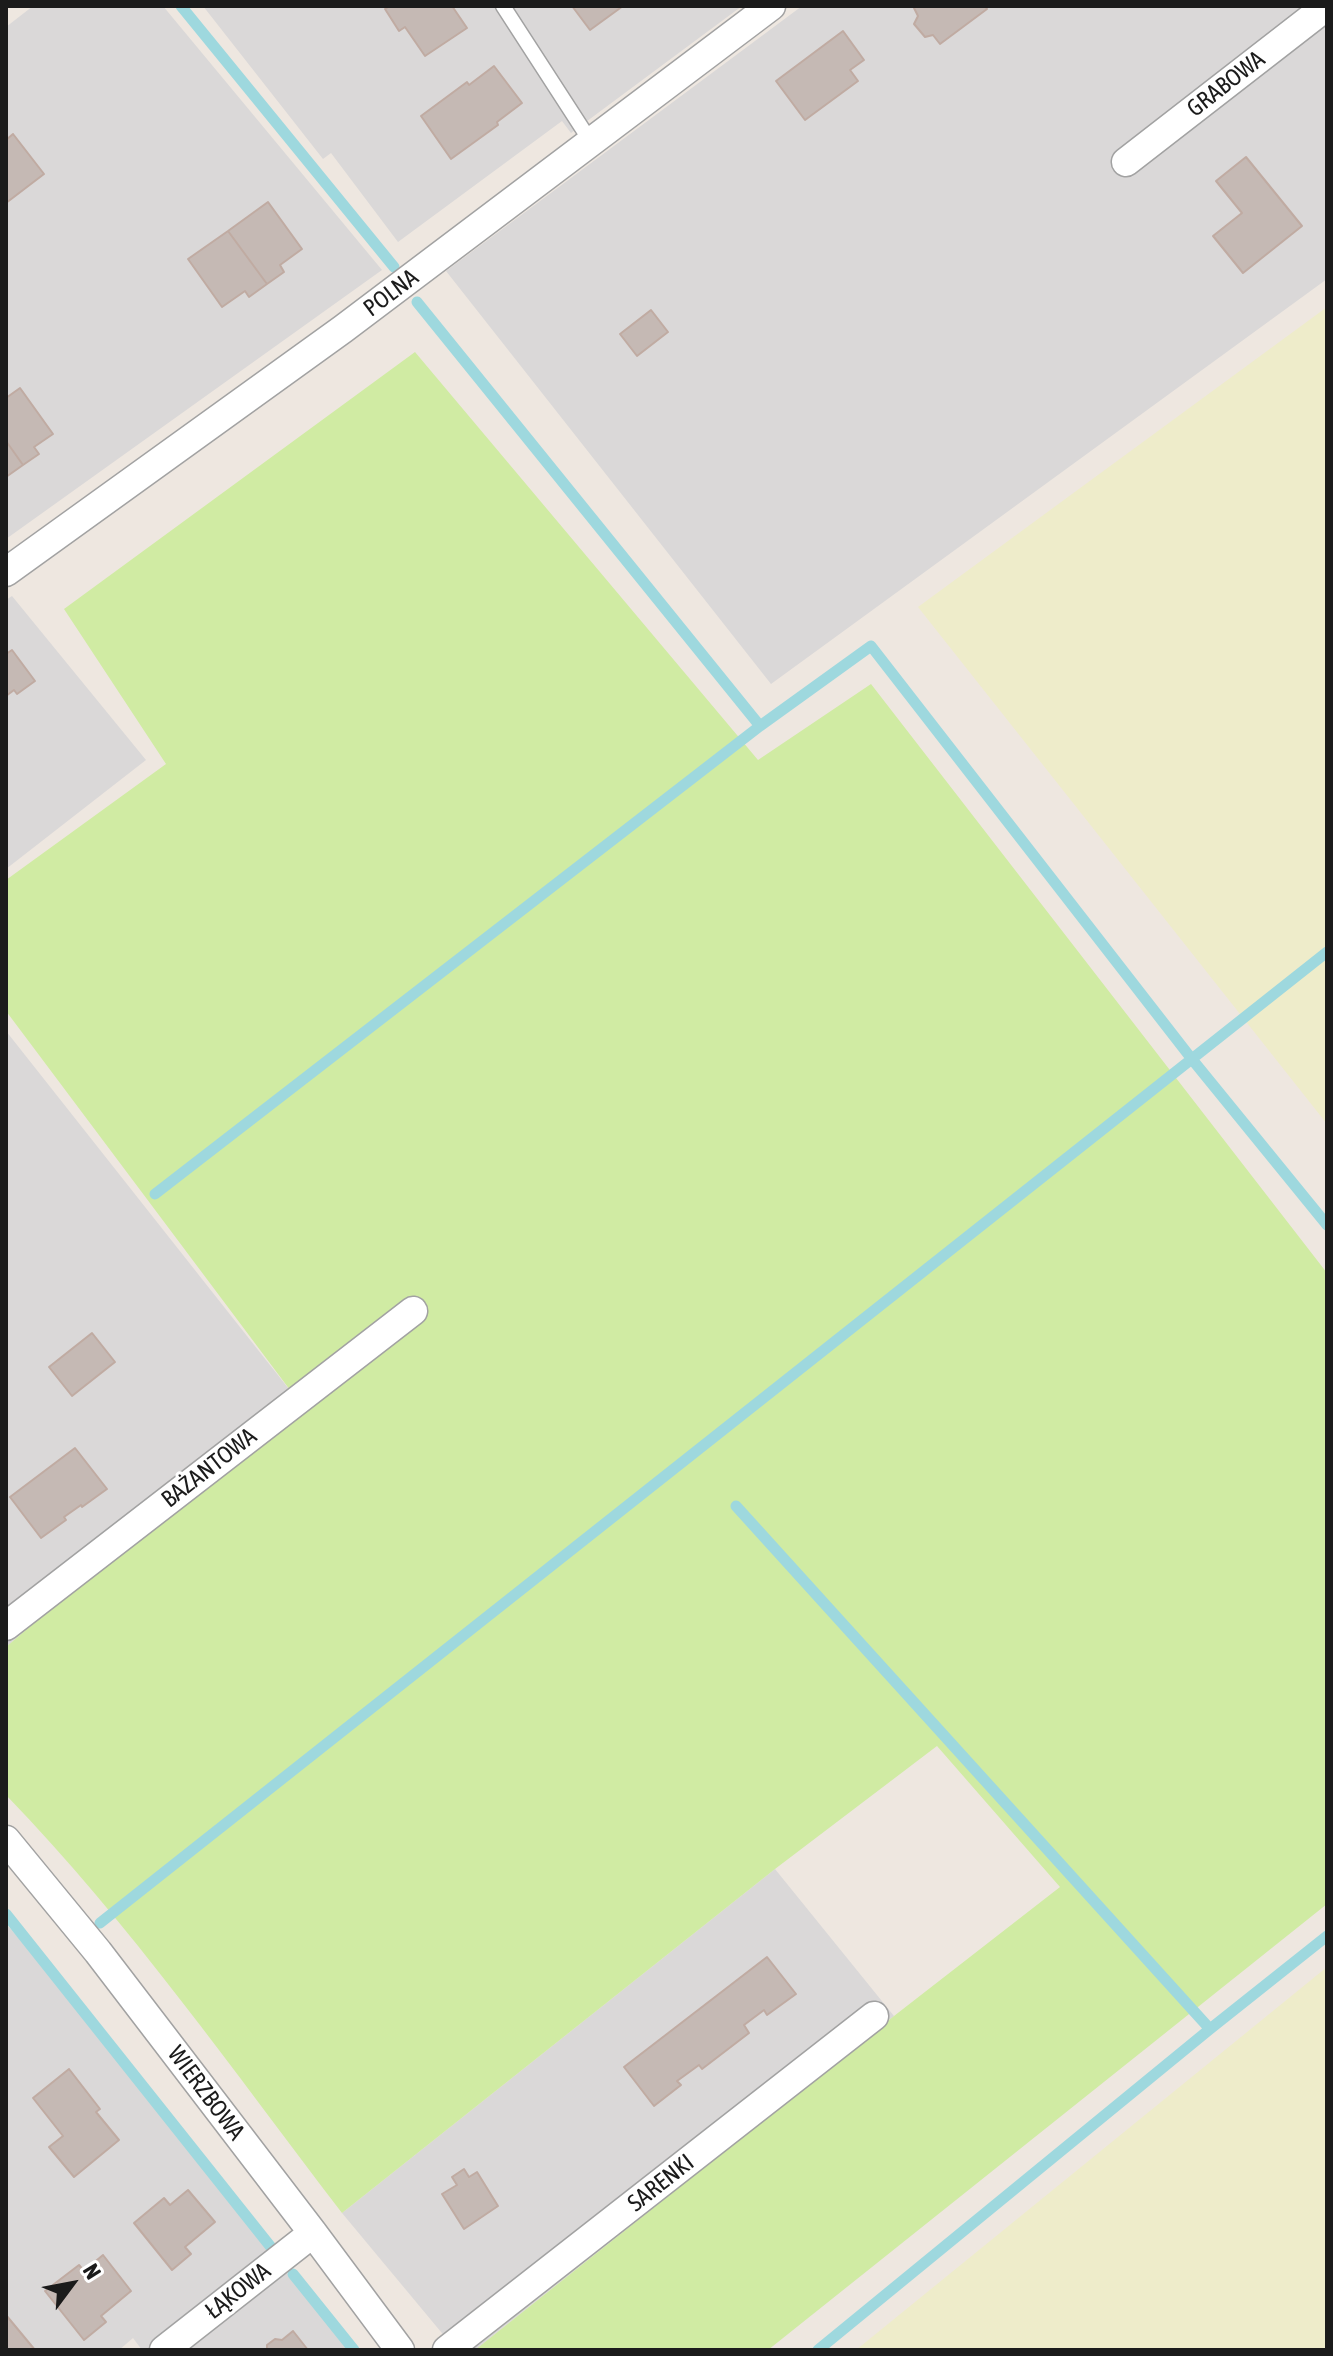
<!DOCTYPE html>
<meta charset="utf-8">
<style>
body{margin:0}
#map{position:relative;width:1333px;height:2356px;overflow:hidden;background:#eee7e0;font-family:"Asap Condensed",sans-serif}
canvas{display:block}
.frame{position:absolute;inset:0;border:8px solid #1b1b1b;pointer-events:none}
.north{position:absolute;left:32px;top:2244px;width:80px;height:80px;-webkit-text-stroke:6px #fff;paint-order:stroke;rotate:58deg;font-size:22px;font-weight:700;line-height:32px;text-align:center;color:#1b1b1b}
.north::after{content:'';display:block;margin:auto;width:28px;height:36px;background:#1b1b1b;clip-path:polygon(50% 0,100% 100%,50% 72%,0 100%)}
</style>
<div id="map">
<canvas width="1333" height="2356"></canvas>
<div class="frame"></div>
<div class="north">N</div>
</div>
<script>
const c = document.querySelector('canvas').getContext('2d');
c.lineJoin = 'round';
function fillPath(path, color) { c.fillStyle = color; c.fill(path, 'evenodd'); }
function trace(path, color, width, dash) { c.strokeStyle = color; c.lineWidth = width; c.lineCap = dash ? 'butt' : 'round'; c.setLineDash(dash || []); c.stroke(path); }
function drawText(font, color, halo, rows, align = 'center') {
  c.font = font + ' "Asap Condensed",sans-serif'; c.lineWidth = 6; c.setLineDash([]); c.textBaseline = 'middle'; c.strokeStyle = halo; c.fillStyle = color; for (const [text, x, y, turn = 0] of rows) {
    c.save(); c.translate(x, y); c.rotate((+turn || 0) * Math.PI / 180); c.textAlign = isNaN(turn) ? turn : align; if (halo) c.strokeText(text, 0, 0); c.fillText(text, 0, 0); c.restore();
  }
}
const residential = new Path2D(`
 M33 6H163L382 270 6 539V27Z
 M203 6H742L571 133 562 121 398 242 331 153 323 159Z
 M802 6H1327V279L771 684 446 271Z
 M12 596 146 760 6 869V600Z
 M6 1031 296 1398 6 1647Z
 M775 1869 894 2016 475 2350H456L342 2213Z
 M6 1924 38 1959 348 2350H142L133 2338 119 2350H6Z`);
const farmland = new Path2D(`
 M1327 307V1124L918 607Z
 M1327 1967V2350H856Z`);
const grass = new Path2D(`
 M415 352 758 760 871 684 1327 1273V1904L768 2350H475L894 2016 1060 1887 937 1746 775 1869 342 2213C234 2072 130 1923 6 1795V1647L296 1398 6 1011V880L166 764 64 609Z`);
const stream = new Path2D(`
 M181 6 394 267
 M417 302 760 726 871 646 1191 1058 1327 1225
 M155 1194 760 726
 M736 1506 1210 2029
 M6 1914 278 2256
 M100 1923 1327 952
 M293 2274 354 2350
 M818 2350 1210 2029 1327 1936`);
const building = new Path2D(`
 M390 6H452L467 28 425 56 405 27 399 31 385 9Z
 M572 6H623L590 30Z
 M913 6H985L987 9 940 44 933 35 925 37 914 24 918 16Z
 M843 31 864 60 850 70 858 81 805 120 776 81Z
 M494 66 522 103 497 122 498 125 451 159 421 116 467 82 469 85Z
 M13 134 44 174 6 203V140Z
 M1246 157 1302 226 1243 273 1213 236 1242 213 1216 181Z
 M268 202 302 249 280 265 284 272 267 284 228 231Z
 M228 231 267 284 249 297 245 291 222 307 188 259Z
 M651 310 668 332 637 356 620 334Z
 M20 388 53 434 34 447 39 454 23 465 6 441V398Z
 M6 441 23 465 6 477Z
 M12 650 35 681 17 694 14 690 6 696V654Z
 M92 1333 115 1362 72 1396 49 1367Z
 M75 1448 107 1489 82 1507 81 1505 64 1517 66 1520 41 1538 10 1497Z
 M767 1957 796 1994 767 2015 764 2010 744 2025 749 2033 702 2069 699 2065 677 2081 681 2085 654 2106 624 2067Z
 M69 2069 100 2109 96 2112 119 2140 74 2177 49 2147 63 2136 33 2098Z
 M464 2169 469 2177 477 2172 498 2206 464 2229 442 2194 457 2185 452 2177Z
 M188 2190 215 2222 185 2247 191 2254 172 2270 134 2223 164 2198 170 2205Z
 M103 2255 131 2291 101 2316 106 2322 84 2340 45 2291 79 2265 84 2271Z
 M6 2315 35 2350H6Z
 M293 2331 308 2350H267V2345L275 2339 282 2340Z`);
const lane = new Path2D(`
 M503 6 591 142`);
const street = new Path2D(`
 M1126 162 1327 6
 M6 572 343 329 771 6
 M6 1626 413 1311
 M6 1840 98 1952 313 2233 400 2350
 M164 2350 313 2233
 M447 2350 874 2016`);
const streetNames = [
 ["GRABOWA",1226,84,-38],
 ["POLNA",391,293,-37],
 ["BAŻANTOWA",209,1468,-38],
 ["WIERZBOWA",206,2093,53],
 ["SARENKI",661,2183,-38],
 ["ŁĄKOWA",238,2291,-38]
];
fillPath(residential, '#dad8d8');
fillPath(farmland, '#eeecca');
fillPath(grass, '#d0eba3');
trace(stream, '#9ed8de', 11);
fillPath(building, '#c5b9b4');
trace(building, '#c0aba2', 2);
trace(lane, '#a2a2a2', 17);
trace(street, '#a2a2a2', 31);
trace(lane, '#fff', 14);
trace(street, '#fff', 28);
drawText('24px', '#1b1b1b', '#fff', streetNames);
</script>
